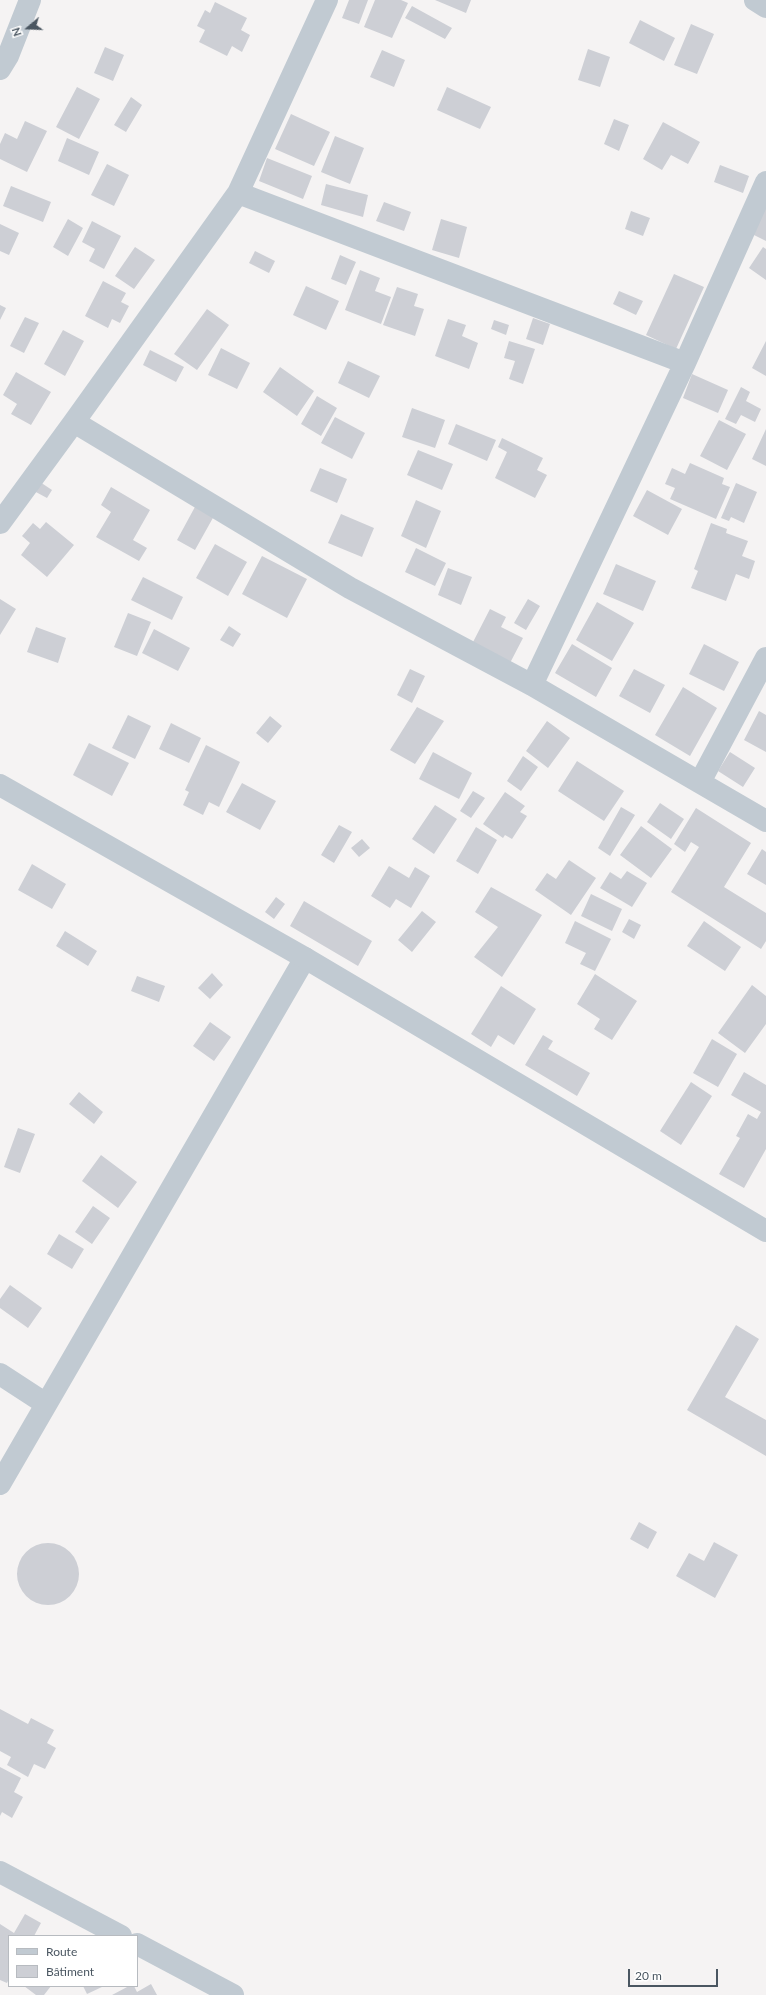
<!DOCTYPE html>
<meta charset="utf-8">
<style>
body{margin:0}
#map{position:relative;width:766px;height:1995px;overflow:hidden;background:#f5f3f3;font-family:Lato,sans-serif}
canvas{display:block}
.legend{position:absolute;left:8px;top:1935px;width:130px;height:52px;box-sizing:border-box;background:#fff;border:1px solid #b7bbc0;margin:0;padding:5px 7px;list-style:none;font-size:12px;color:#4a5661}
.legend li{display:flex;align-items:center;gap:8px;height:20px}
.legend b{width:20px;border:1px solid #b7bbc0}
.north{position:absolute;left:8px;top:8px;width:40px;height:40px;-webkit-text-stroke:3px #fff;paint-order:stroke;rotate:251deg;font-size:11px;font-weight:700;line-height:16px;text-align:center;color:#4a5661}
.north::after{content:'';display:block;margin:auto;width:14px;height:18px;background:#4a5661;clip-path:polygon(50% 0,100% 100%,50% 72%,0 100%)}
.scale{position:absolute;left:628px;top:1969px;width:90px;height:18px;box-sizing:border-box;border:2px solid #4a5661;border-top:0;padding-left:5px;font-size:12px;line-height:14px;white-space:nowrap;color:#4a5661;-webkit-text-stroke:3px #fff;paint-order:stroke}
</style>
<div id="map">
<canvas width="766" height="1995"></canvas>
<ul class="legend">
<li><b style="height:5px;background:#c1cad2"></b>Route</li>
<li><b style="height:11px;background:#cdcfd5"></b>Bâtiment</li>
</ul>
<div class="north">N</div>
<div class="scale">20 m</div>
</div>
<script>
const c = document.querySelector('canvas').getContext('2d');
c.lineJoin = 'round';
function fillPath(path, color) { c.fillStyle = color; c.fill(path, 'evenodd'); }
function trace(path, color, width, dash) { c.strokeStyle = color; c.lineWidth = width; c.lineCap = dash ? 'butt' : 'round'; c.setLineDash(dash || []); c.stroke(path); }
const building = new Path2D(`
 M349 0H368L359 24 342 18Z
 M375 0H401L408 3 392 38 364 27Z
 M435 0H471L466 13Z
 M215 2 247 18 241 30 250 35 242 52 232 46 227 56 199 42 205 30 197 26 205 10 210 13Z
 M412 6 452 28 445 39 405 18Z
 M640 20 675 38 664 61 629 43Z
 M691 24 714 34 697 74 674 65Z
 M105 47 124 55 113 81 94 73Z
 M588 49 610 57 600 87 578 80Z
 M382 50 405 60 394 87 370 77Z
 M77 87 100 99 79 139 56 127Z
 M447 87 491 107 480 129 437 110Z
 M131 97 142 105 126 132 114 125Z
 M291 114 330 132 314 166 275 149Z
 M614 119 629 125 619 151 604 144Z
 M25 121 47 131 27 172 0 159V144L5 133 17 139Z
 M663 122 700 142 688 164 671 155 662 170 643 159Z
 M335 136 364 148 350 184 321 172Z
 M67 138 99 152 89 175 58 161Z
 M267 158 312 176 303 199 259 181Z
 M107 164 129 175 114 206 91 195Z
 M720 165 749 176 743 193 714 182Z
 M326 184 368 195 363 217 321 205Z
 M11 186 51 202 43 222 3 206Z
 M384 202 411 212 404 231 376 221Z
 M766 204V241L752 234Z
 M631 211 650 218 643 236 625 229Z
 M68 219 83 228 68 256 53 247Z
 M441 219 467 227 459 258 432 250Z
 M92 221 121 236 104 269 89 261 95 249 82 242Z
 M0 224 19 233 9 255 0 251Z
 M135 247 155 260 134 289 115 276Z
 M763 247 766 249V280L749 268Z
 M255 251 275 261 269 273 249 263Z
 M340 255 356 262 346 285 331 279Z
 M360 270 380 278 375 291 391 297 381 324 345 310Z
 M674 274 704 287 676 349 646 335Z
 M103 281 126 293 121 302 129 306 120 323 112 319 108 328 85 316Z
 M306 286 339 301 326 330 293 315Z
 M397 287 418 294 414 306 424 309 415 336 383 325Z
 M619 291 643 301 636 315 613 304Z
 M0 305 6 308 0 320Z
 M207 309 229 325 197 370 174 354Z
 M25 317 39 323 24 353 10 346Z
 M533 318 550 324 543 345 526 339Z
 M448 319 466 325 462 336 478 343 469 369 435 356Z
 M494 320 509 325 506 335 491 329Z
 M63 330 84 341 65 376 44 364Z
 M509 341 535 349 523 384 509 379 515 361 504 358Z
 M766 341V376L752 368Z
 M221 348 250 363 237 389 208 375Z
 M150 350 184 367 176 382 143 365Z
 M348 361 380 376 369 398 338 383Z
 M280 367 314 391 297 416 263 392Z
 M16 372 51 392 31 425 11 414 17 404 3 395Z
 M692 374 728 390 718 413 683 398Z
 M741 387 750 392 746 401 761 409 755 422 741 415 736 424 725 419Z
 M317 396 337 408 321 436 301 424Z
 M412 408 445 420 435 448 402 437Z
 M335 417 365 433 352 459 321 443Z
 M719 420 746 434 727 470 700 456Z
 M456 424 496 440 487 461 448 444Z
 M766 429V466L752 459Z
 M502 438 543 458 537 470 547 475 535 498 495 478 507 452 498 447Z
 M418 450 453 464 442 490 407 475Z
 M690 463 724 478 722 484 730 487 716 519 670 499 675 488 665 484 672 468 685 474Z
 M320 468 347 479 337 503 310 491Z
 M40 482 52 490 47 498 34 491Z
 M736 483 757 492 744 523 731 517 729 521 721 518Z
 M111 487 150 510 133 540 147 548 139 561 96 537 111 512 101 505Z
 M647 490 682 509 668 535 633 516Z
 M416 500 441 511 426 548 401 536Z
 M196 505 214 516 195 550 177 540Z
 M341 514 374 528 362 557 328 543Z
 M46 522 74 545 47 577 21 555 30 543 22 536 33 523 40 529Z
 M711 523 727 529 726 533 748 541 742 556 755 561 749 579 736 574 726 601 691 588 698 571 694 569Z
 M215 544 247 562 228 596 196 578Z
 M416 548 446 563 435 586 405 572Z
 M262 556 307 579 287 618 242 594Z
 M616 564 656 581 643 611 603 594Z
 M448 568 472 577 461 605 438 595Z
 M143 577 183 597 172 620 131 600Z
 M0 599 16 609 0 635Z
 M528 599 540 606 526 630 514 623Z
 M597 602 634 623 612 661 576 640Z
 M490 609 506 617 501 627 523 638 510 663 472 644Z
 M128 613 151 622 137 656 114 647Z
 M229 626 241 634 233 647 220 640Z
 M36 627 66 638 58 663 27 652Z
 M154 629 190 648 178 671 142 653Z
 M572 644 612 668 596 697 555 673Z
 M704 644 739 662 724 691 689 674Z
 M410 669 425 676 412 703 397 695Z
 M634 669 665 685 650 713 619 696Z
 M683 687 717 708 690 756 655 735Z
 M417 707 444 721 415 764 390 750Z
 M759 711 766 715V752L744 740Z
 M128 715 151 726 135 759 112 748Z
 M270 716 282 726 268 743 256 733Z
 M547 721 570 738 548 768 526 751Z
 M171 723 201 738 189 763 159 749Z
 M89 743 129 763 112 796 73 775Z
 M206 745 240 762 219 807 209 802 203 815 183 805 189 792 185 790Z
 M433 752 472 773 459 799 419 779Z
 M730 752 755 768 743 787 718 771Z
 M523 756 538 767 521 791 507 781Z
 M577 761 624 791 604 821 558 791Z
 M242 783 276 801 260 830 226 812Z
 M473 791 485 798 471 818 460 811Z
 M505 792 525 806 520 812 527 816 512 839 505 835 503 838 483 824Z
 M660 803 684 819 671 839 647 822Z
 M435 805 457 819 434 854 412 839Z
 M621 807 635 815 610 856 598 848Z
 M696 808 751 843 724 887 766 913V941L761 949 671 892 699 847 691 842 685 852 674 844Z
 M339 825 352 832 334 863 321 855Z
 M641 826 672 849 651 878 620 855Z
 M476 827 497 840 478 874 456 861Z
 M362 839 370 848 359 857 351 848Z
 M762 849 766 852V885L747 874Z
 M569 860 596 878 571 915 535 890 547 873 556 879Z
 M32 864 66 884 52 909 18 890Z
 M389 866 409 878 415 867 430 876 411 908 396 899 390 908 371 896Z
 M627 871 647 883 632 907 600 888 610 872 621 879Z
 M491 887 542 915 502 977 474 957 498 927 475 912Z
 M591 894 622 909 612 931 581 916Z
 M276 897 285 904 274 919 265 912Z
 M304 901 372 941 358 966 290 926Z
 M422 911 436 922 412 952 398 940Z
 M629 919 641 925 634 939 622 932Z
 M575 921 611 939 595 971 580 964 586 953 565 943Z
 M704 921 741 947 725 971 687 946Z
 M65 931 97 951 88 966 56 946Z
 M212 973 223 985 210 999 198 988Z
 M595 974 637 1001 612 1040 594 1029 600 1019 577 1004Z
 M137 976 165 986 159 1002 131 991Z
 M752 985 766 996V1024L745 1053 718 1033Z
 M501 986 536 1009 514 1045 498 1035 491 1047 471 1034Z
 M210 1022 231 1037 214 1061 193 1046Z
 M543 1035 553 1041 548 1049 590 1073 577 1096 525 1065Z
 M712 1039 737 1054 718 1087 693 1073Z
 M744 1072 766 1085V1149L744 1188 719 1174 740 1138 736 1136 748 1114 757 1119 761 1112 731 1095Z
 M691 1082 712 1096 681 1145 660 1131Z
 M79 1092 103 1112 94 1124 69 1104Z
 M18 1128 35 1134 20 1173 4 1167Z
 M101 1155 137 1182 118 1208 82 1181Z
 M93 1206 110 1218 92 1244 75 1232Z
 M59 1234 84 1249 72 1269 47 1254Z
 M10 1285 42 1308 28 1328 0 1308V1299Z
 M736 1325 759 1339 725 1397 766 1420V1456L687 1410Z
 M639 1522 657 1532 648 1549 630 1539Z
 M714 1542 738 1555 715 1598 676 1576 689 1553 704 1561Z
 M17 1574a31 31 0 1 1 62 0a31 31 0 1 1-62 0Z
 M0 1709 28 1724 31 1718 54 1730 47 1743 56 1748 45 1769 34 1764 28 1777 7 1765 11 1757 0 1751Z
 M0 1767 21 1778 14 1792 23 1797 12 1818 2 1812 0 1816Z
 M25 1914 41 1923 34 1936H9V1979L7 1983 0 1980V1924L14 1933Z
 M151 1984 157 1995H112L129 1986H134L137 1992Z
 M24 1986H51L44 1995H36Z
 M83 1986H104L87 1994Z`);
const minor = new Path2D(`
 M755 0 766 7
 M0 69 8 56 30 0
 M238 193 685 363
 M74 422 350 588 532 685 766 821
 M0 523 74 422 238 193 327 0
 M532 685 685 363 766 182
 M700 782 766 658
 M0 1374 46 1404
 M0 1484 305 958
 M0 1872 121 1936
 M137 1944 233 1995`);
const tertiary = new Path2D(`
 M0 785 305 958 766 1231`);
fillPath(building, '#cdcfd5');
trace(minor, '#c1cad2', 22);
trace(tertiary, '#c1cad2', 22);
</script>
